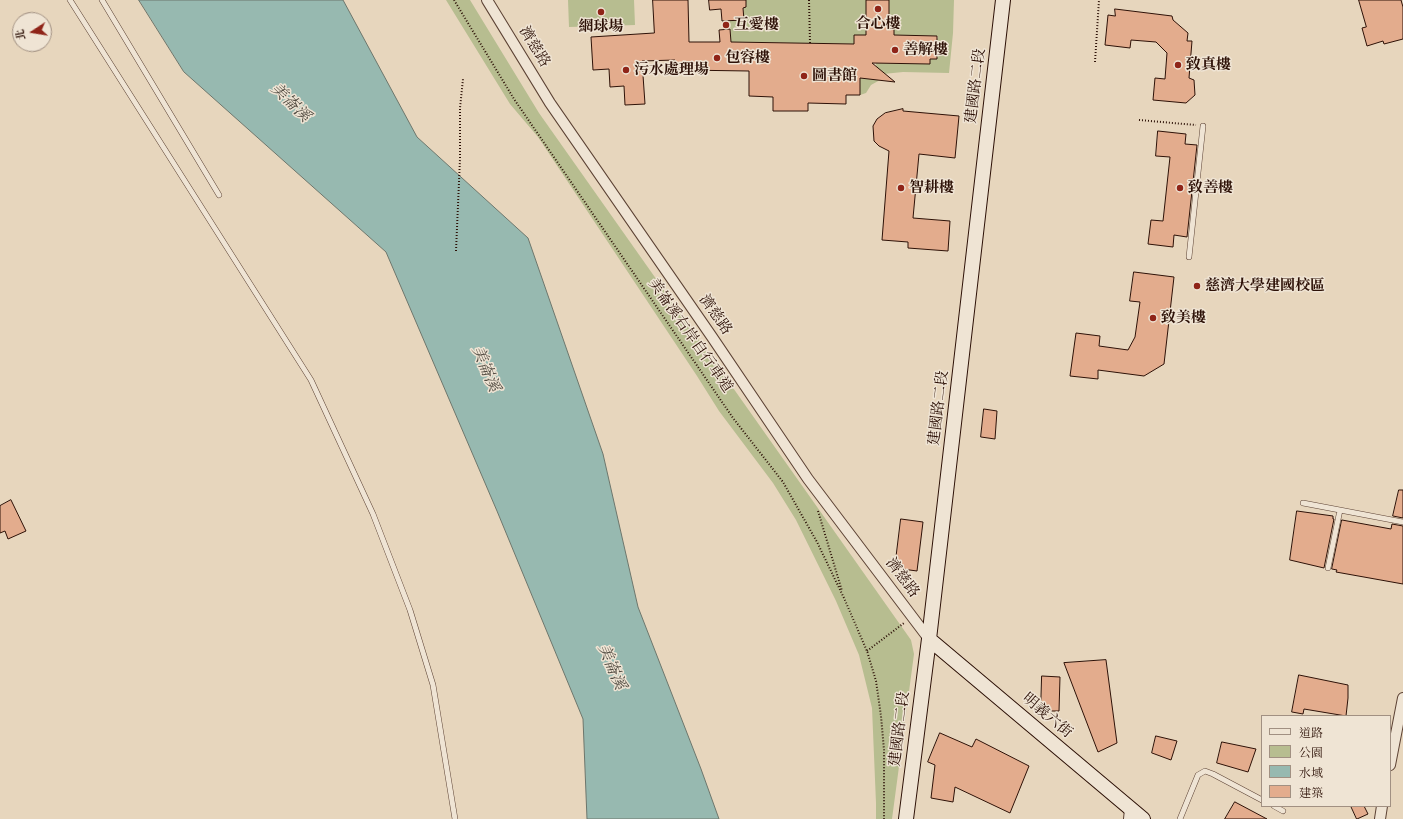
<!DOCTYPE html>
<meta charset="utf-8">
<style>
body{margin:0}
#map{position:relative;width:1403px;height:819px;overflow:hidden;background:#e7d6bd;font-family:"IM FELL Great Primer","Noto Serif TC",serif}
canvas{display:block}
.legend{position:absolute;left:1261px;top:715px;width:130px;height:92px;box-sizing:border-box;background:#efe4d4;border:1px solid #a19082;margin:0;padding:5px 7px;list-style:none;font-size:12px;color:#2d1107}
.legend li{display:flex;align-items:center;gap:8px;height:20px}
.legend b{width:20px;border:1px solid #a19082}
.north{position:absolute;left:12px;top:12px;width:40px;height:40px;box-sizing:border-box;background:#efe4d4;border:1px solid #a19082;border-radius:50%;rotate:258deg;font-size:11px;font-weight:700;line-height:16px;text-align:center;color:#2d1107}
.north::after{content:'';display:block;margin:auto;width:14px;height:18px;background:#8f2418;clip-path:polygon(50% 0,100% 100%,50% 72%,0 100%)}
</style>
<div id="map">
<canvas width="1403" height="819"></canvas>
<ul class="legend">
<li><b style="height:5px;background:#efe4d4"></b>道路</li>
<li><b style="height:11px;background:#b7bd90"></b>公園</li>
<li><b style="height:11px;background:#97b9b0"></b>水域</li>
<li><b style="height:11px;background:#e3ac8d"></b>建築</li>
</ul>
<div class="north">北</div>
</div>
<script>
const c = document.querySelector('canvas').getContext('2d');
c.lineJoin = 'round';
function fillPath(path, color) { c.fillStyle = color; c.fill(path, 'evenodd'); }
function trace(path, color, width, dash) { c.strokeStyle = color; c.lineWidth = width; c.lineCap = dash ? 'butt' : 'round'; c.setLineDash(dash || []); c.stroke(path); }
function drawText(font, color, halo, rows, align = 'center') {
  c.font = font + ' "IM FELL Great Primer","Noto Serif TC",serif'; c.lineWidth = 3; c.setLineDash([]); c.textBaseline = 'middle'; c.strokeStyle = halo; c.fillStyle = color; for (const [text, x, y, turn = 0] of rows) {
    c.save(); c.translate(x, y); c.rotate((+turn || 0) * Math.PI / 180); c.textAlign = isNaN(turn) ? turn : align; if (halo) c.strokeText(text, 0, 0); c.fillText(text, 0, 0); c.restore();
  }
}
const green = new Path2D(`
 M446 0H470L539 113 911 640 914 654 892 819H876V803L872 708 859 655 836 601 796 520 773 483 719 411 697 376 538 137 510 104Z
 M568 0H634L635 25 569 27Z
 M743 0H866L884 35H854V44L731 42 730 21 744 20Z
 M889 0H954L953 33 949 73 903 72 883 74 877 73 876 63 930 64V59L937 39 938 38V36L894 35 889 25Z
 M860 57 880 80 871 85 866 93 860 95Z`);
const water = new Path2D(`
 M139 0H343L417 137 528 238 603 454 638 607 701 769 719 819H587L583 719 497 511 386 252 184 72Z`);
const building = new Path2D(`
 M653 0H688L689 42H720L719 30 730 29 731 42 854 44V35H866V0H889V25H894V35L937 36V59H930V64L872 63 895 82 860 78V95H846V104L808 103V111H773V97L749 96V71L682 70V69H675V60L642 61 645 104 625 105 624 86 610 87 609 69 593 70 591 37 654 33Z
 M709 0H746V7L743 8 744 20 722 21 721 9 710 10Z
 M1359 0H1401L1403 7V39L1384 44 1383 41 1367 46 1362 28 1366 27Z
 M1115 9 1172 16 1173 20 1188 33 1187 41H1192L1189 78 1194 80 1195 95 1186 103 1153 100 1155 78 1165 79 1167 53 1156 42 1131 40 1130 48 1105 45 1108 15 1115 16Z
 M903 109V111L959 116 955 158 919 154 913 218 950 221 948 251 908 248V242L882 240 889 151 879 146 874 141 873 126 877 119 885 113Z
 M1158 131 1186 134 1185 144 1197 145 1187 237 1174 235 1173 247 1148 244 1151 220 1163 221 1170 157 1156 156Z
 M1134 272 1174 277 1164 364 1144 376 1098 370V379L1070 376 1076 333 1100 336 1099 346 1128 350 1135 337 1140 302 1130 301Z
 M984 409 997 411 995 439 981 437Z
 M1399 490H1403V518L1393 516Z
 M11 500 26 531 8 539 5 531 0 533V506Z
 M1297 511 1333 516V519H1334L1324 568 1290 560Z
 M901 519 923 522 917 571 895 568Z
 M1342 520 1391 529 1392 524 1403 526V584L1336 572 1337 570 1332 569Z
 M1106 660 1117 743 1098 752 1064 663Z
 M1299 675 1348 685V698L1346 716 1304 709 1303 714 1292 712Z
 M1042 676 1060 677 1059 711H1041Z
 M940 733 972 747 976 739 1029 766 1010 813 955 787 953 802 931 798 935 765 928 762Z
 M1156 736 1177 741 1171 760 1152 753Z
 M1222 742 1256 749 1248 772 1217 763Z
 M1235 802 1267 819H1225Z
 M1351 806H1364L1368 814 1357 819Z`);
const path = new Path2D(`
 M454 0 514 99 733 418 783 482 817 542 844 598 867 651 876 681 881 716 884 750V819
 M809 0 810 43
 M1095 62 1099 0
 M1139 120 1196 125
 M456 251 460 159V108L463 79
 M818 511 842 591
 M867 651 904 623`);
const lane = new Path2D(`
 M70 0 311 380 373 514 410 610 433 685 455 819
 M102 0 219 195
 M1189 257 1203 126
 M1303 503 1403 522
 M1328 568 1340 510
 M1274 806 1283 811
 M1180 819 1198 775 1205 771 1213 774 1262 800`);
const street = new Path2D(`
 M487 0 550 103 712 337 808 479 929 639
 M1390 765 1403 698
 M1129 819 1130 809
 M1380 819 1382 806`);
const secondary = new Path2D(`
 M929 639 1143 819
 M906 819 929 639 1003 0`);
const markers = [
 [878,9,4,"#8f2418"],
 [601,12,4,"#8f2418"],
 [726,25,4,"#8f2418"],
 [895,50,4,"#8f2418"],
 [717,58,4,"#8f2418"],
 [1178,65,4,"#8f2418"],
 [626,70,4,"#8f2418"],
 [804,76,4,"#8f2418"],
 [901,188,4,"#8f2418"],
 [1180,188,4,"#8f2418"],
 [1197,286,4,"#8f2418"],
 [1153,318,4,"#8f2418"]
];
const poiNames = [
 ["合心樓",878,24,"center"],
 ["互愛樓",734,25],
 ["網球場",601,27,"center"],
 ["善解樓",903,50],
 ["包容樓",725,58],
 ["致真樓",1186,65],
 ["污水處理場",634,70],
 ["圖書館",812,76],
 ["智耕樓",909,188],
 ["致善樓",1188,188],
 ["慈濟大學建國校區",1205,286],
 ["致美樓",1161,318]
];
const streetNames = [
 ["濟慈路",534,47,59],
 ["建國路二段",976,86,-83],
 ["濟慈路",715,315,55],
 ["美崙溪右岸自行車道",690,336,55],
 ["建國路二段",939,408,-83],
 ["濟慈路",902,578,53],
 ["明義六街",1047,716,40],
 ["建國路二段",900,729,-83]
];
const waterNames = [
 ["美崙溪",290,103,44],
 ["美崙溪",485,369,67],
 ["美崙溪",611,667,67]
];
fillPath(green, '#b7bd90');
fillPath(water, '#97b9b0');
trace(water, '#6d766c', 1);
fillPath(building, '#e3ac8d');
trace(building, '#2d1107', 1);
trace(lane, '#5c4234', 6);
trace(street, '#5c4234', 12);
trace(secondary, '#2d1107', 16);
trace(path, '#2d1107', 2, [1, 2]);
trace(lane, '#efe4d4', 5);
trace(street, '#efe4d4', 10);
trace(secondary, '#efe4d4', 14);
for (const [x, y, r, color] of markers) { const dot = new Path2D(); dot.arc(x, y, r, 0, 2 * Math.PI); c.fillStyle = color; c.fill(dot); trace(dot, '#efe4d4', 1.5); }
drawText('bold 15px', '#2d1107', '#efe4d4', poiNames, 'left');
drawText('15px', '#2d1107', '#efe4d4', streetNames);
drawText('italic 16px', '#524c42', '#efe4d4', waterNames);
</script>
